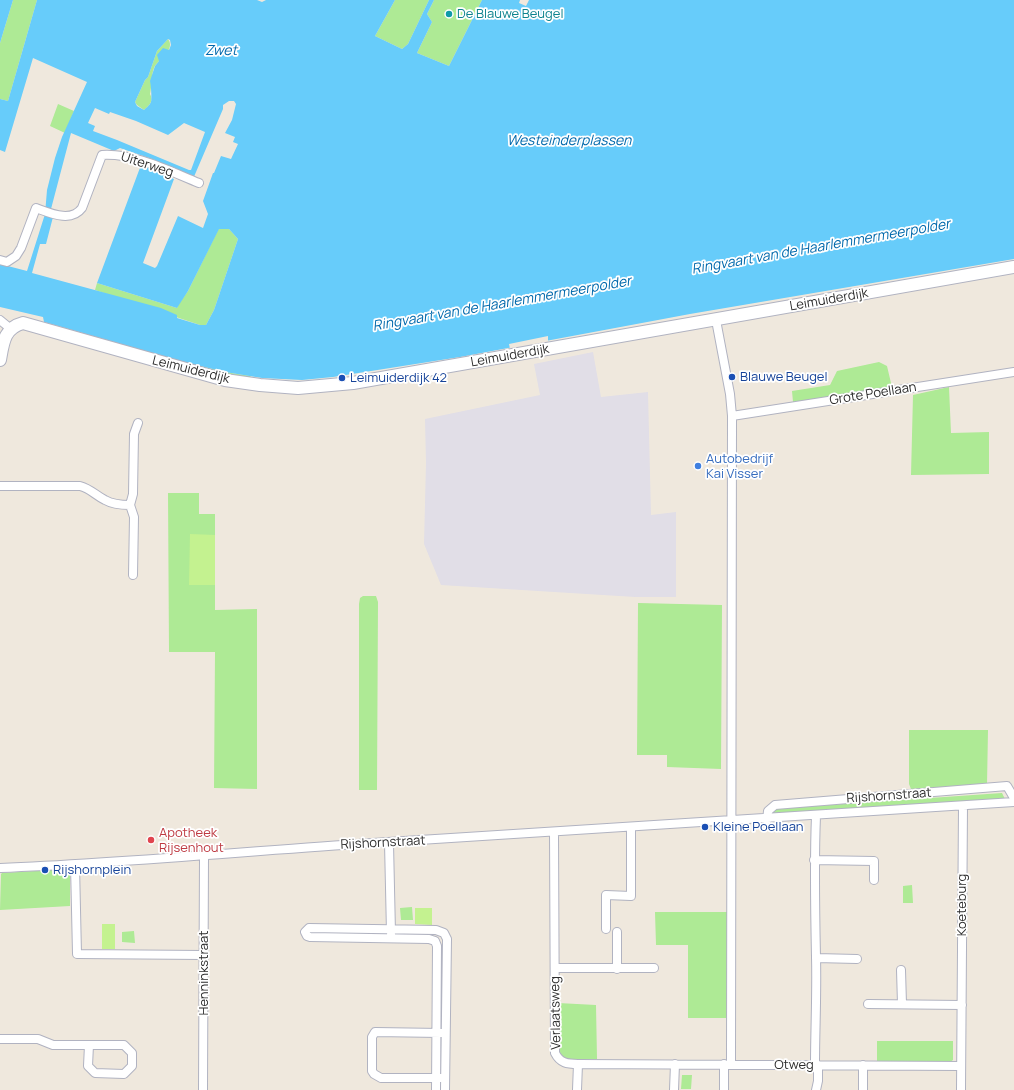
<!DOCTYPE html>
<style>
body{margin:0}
canvas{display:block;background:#efe8dd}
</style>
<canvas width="1014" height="1090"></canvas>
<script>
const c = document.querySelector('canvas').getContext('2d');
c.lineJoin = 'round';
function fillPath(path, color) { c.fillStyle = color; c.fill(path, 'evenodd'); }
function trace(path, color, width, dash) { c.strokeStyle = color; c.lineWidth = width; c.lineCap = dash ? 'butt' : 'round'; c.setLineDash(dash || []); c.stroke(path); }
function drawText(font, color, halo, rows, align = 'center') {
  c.font = font + ' Manrope,sans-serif'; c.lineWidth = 3.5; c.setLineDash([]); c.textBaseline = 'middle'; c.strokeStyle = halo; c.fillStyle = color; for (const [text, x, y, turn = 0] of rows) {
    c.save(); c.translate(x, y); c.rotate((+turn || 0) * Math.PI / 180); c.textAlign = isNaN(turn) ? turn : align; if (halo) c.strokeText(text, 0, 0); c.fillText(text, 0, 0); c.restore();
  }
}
const industrial = new Path2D(`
 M593 352 601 397 648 392 651 515 676 512V597H635L441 585 424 544 426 463 425 419 540 395 534 364Z`);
const green = new Path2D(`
 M13 0H37L8 101 0 99V43Z
 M395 0H429L408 44 402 49 375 36Z
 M434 0H482L449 66 417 53 432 22 427 14Z
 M168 39C176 50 158 59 154 68 151 76 152 86 150 94 154 101 149 106 144 110L137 105 135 102 145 80 148 77 157 51Z
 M58 104 74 111 65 133 50 126Z
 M219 228 229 229 238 239 214 310 206 325H200L95 290 97 283 177 308 178 305 188 291Z
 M184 362 225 372 251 376 247 380 185 365Z
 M879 362 887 366 891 383 890 388 793 402 792 391 830 385 837 371Z
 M949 387 951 433 989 432V474L911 475 913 395Z
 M168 493H199V514H215V610L257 609V789L214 788 215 652H169Z
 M363 596H376L378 602 377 790H359V604L360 598Z
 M638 603 722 605 721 769 667 767V755H637Z
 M909 730H988L987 785 911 789 909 784Z
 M1002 793 1005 799 770 816 771 809Z
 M68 869 70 872V906L0 910 1 874 2 873Z
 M912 885 913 903H903V886Z
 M412 907 413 920H401L400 908Z
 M655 912H728V1018H688V945H656Z
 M134 931 135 943 122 942V932Z
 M558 1003 596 1005 597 1059H561L559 1056Z
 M877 1041H953V1060L950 1062 877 1063Z
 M682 1075H692L691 1089H681Z`);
const pitch = new Path2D(`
 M190 534 215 535V585H189Z
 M415 908H432V925L415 924Z
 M102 924H115V949H102Z`);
const water = new Path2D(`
 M0 0H13L0 43Z
 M37 0H257L262 2 266 0H395L375 36 402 49 408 44 429 0H434L427 14 432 22 417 53 449 66 482 0H520L519 3 526 6 529 0H1014V259L690 314 460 357 333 377 302 380 262 378 225 372 184 362 44 322 43 317 0 307V264L27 271 45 214 47 190 55 158 62 137 87 82 33 58 5 152 0 150V99L8 101ZM168 39 170 40 171 45 169 50 163 48 157 55 159 61 155 66 150 81C151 85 152 99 151 102 150 105 146 108 144 110L137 106 135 102 145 80 148 77 157 51ZM229 101H234L236 104 232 120 225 133 235 137 233 142 238 144 231 159 221 156 214 173H213L203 201 208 214 203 228 178 216 157 266 155 268 143 263 174 179 141 165 97 283 177 308 188 291 219 229H229L238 239 214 310 206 325H200L177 318V315L161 308 32 273 40 244H46L53 217 51 209 71 133 114 151 120 148 155 160 154 163 193 179 223 109V105ZM95 108 109 114 110 112 136 121 168 135 184 123 205 132 191 170H189L117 140 93 131 95 126 88 123Z`);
const pier = new Path2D(`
 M548 336V342L510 349 509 344Z`);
const street = new Path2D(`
 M0 260 7 262 16 256 21 248 36 208C50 213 71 223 82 208L102 155C135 153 169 171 199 183
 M0 320 11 329
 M716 320 730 394 732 416 731 1064
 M732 416 1014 372
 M0 486H80C91 489 95 495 105 500 112 504 122 505 130 505
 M133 575 134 517 130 505 133 494 134 434 138 423
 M767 820 768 811 775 805 1007 786 1014 798
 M554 832 555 1053C560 1063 567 1064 578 1064L577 1090
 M389 843 391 933
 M814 860 874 861V880
 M75 865 77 954 204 955
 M0 868C119 863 238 852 357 844 576 831 795 818 1014 802
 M606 929V895L631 896V827
 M816 958 857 959
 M555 968H654
 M617 969V932
 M901 970 902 1004
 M868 1004 962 1005
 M441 1033 375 1032 372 1037V1071L374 1074 381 1078H441
 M0 1039H38L53 1045H89
 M89 1045H124L132 1053V1066L124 1074 95 1073 88 1066Z
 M578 1064 961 1066
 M724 1064V1090
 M815 1065C815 1029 817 993 816 957 815 910 814 863 816 816
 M203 1090 204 856
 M436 1090 437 946 435 941 429 939 310 937 307 936 305 932 309 928 436 930 444 933 447 939 445 1090
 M674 1090 675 1064
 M816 1090 818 1081V1065
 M863 1090V1065
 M961 1090 963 806`);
const secondary = new Path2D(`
 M0 360C3 343 4 328 23 323L225 380 260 385 298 388 353 383 1014 267`);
const markers = [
 [449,14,4,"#0f9aa8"],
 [732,377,4,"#1a4fb4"],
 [342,378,4,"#1a4fb4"],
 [698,466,4,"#3f7fe0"],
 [705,827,4,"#1a4fb4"],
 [151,840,4,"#e0444e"],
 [45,870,4,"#1a4fb4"]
];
const cultureNames = [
 ["De Blauwe Beugel",457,14]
];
const streetNames = [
 ["Uiterweg",147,165,18],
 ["Leimuiderdijk",829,300,-10],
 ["Leimuiderdijk",510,356,-10],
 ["Leimuiderdijk",191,370,14],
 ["Grote Poellaan",873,394,-9],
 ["Rijshornstraat",889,796,-4],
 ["Rijshornstraat",383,843,-3],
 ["Koeteburg",962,905,-90],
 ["Henninkstraat",204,973,-90],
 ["Verlaatsweg",556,1013,-91],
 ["Otweg",794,1065]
];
const transitNames = [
 ["Blauwe Beugel",740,377],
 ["Leimuiderdijk 42",350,378],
 ["Kleine Poellaan",713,827],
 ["Rijshornplein",53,870]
];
const shopNames = [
 ["Autobedrijf",706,459],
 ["Kai Visser",706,474]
];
const healthNames = [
 ["Apotheek",159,833],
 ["Rijsenhout",159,848]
];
const waterNames = [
 ["Zwet",221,51],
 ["Westeinderplassen",569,141],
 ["Ringvaart van de Haarlemmermeerpolder",821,247,-10],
 ["Ringvaart van de Haarlemmermeerpolder",502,304,-10]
];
fillPath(industrial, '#e1dee7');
fillPath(green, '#aeea95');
fillPath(pitch, '#c4f290');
fillPath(water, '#67ccfa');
fillPath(pier, '#efe8dd');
trace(street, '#b1b3c1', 10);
trace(secondary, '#b1b3c1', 14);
trace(street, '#fff', 8);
trace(secondary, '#fff', 12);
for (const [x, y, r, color] of markers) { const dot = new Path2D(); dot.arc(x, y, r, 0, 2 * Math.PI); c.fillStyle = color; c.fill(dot); trace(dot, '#fff', 1.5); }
drawText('13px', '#0d838f', '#fff', cultureNames, 'left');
drawText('13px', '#2c2c2c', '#fff', streetNames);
drawText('13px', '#164399', '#fff', transitNames, 'left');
drawText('13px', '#366cbe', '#fff', shopNames, 'left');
drawText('13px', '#be3a42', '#fff', healthNames, 'left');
drawText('italic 14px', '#0169ac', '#fff', waterNames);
</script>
